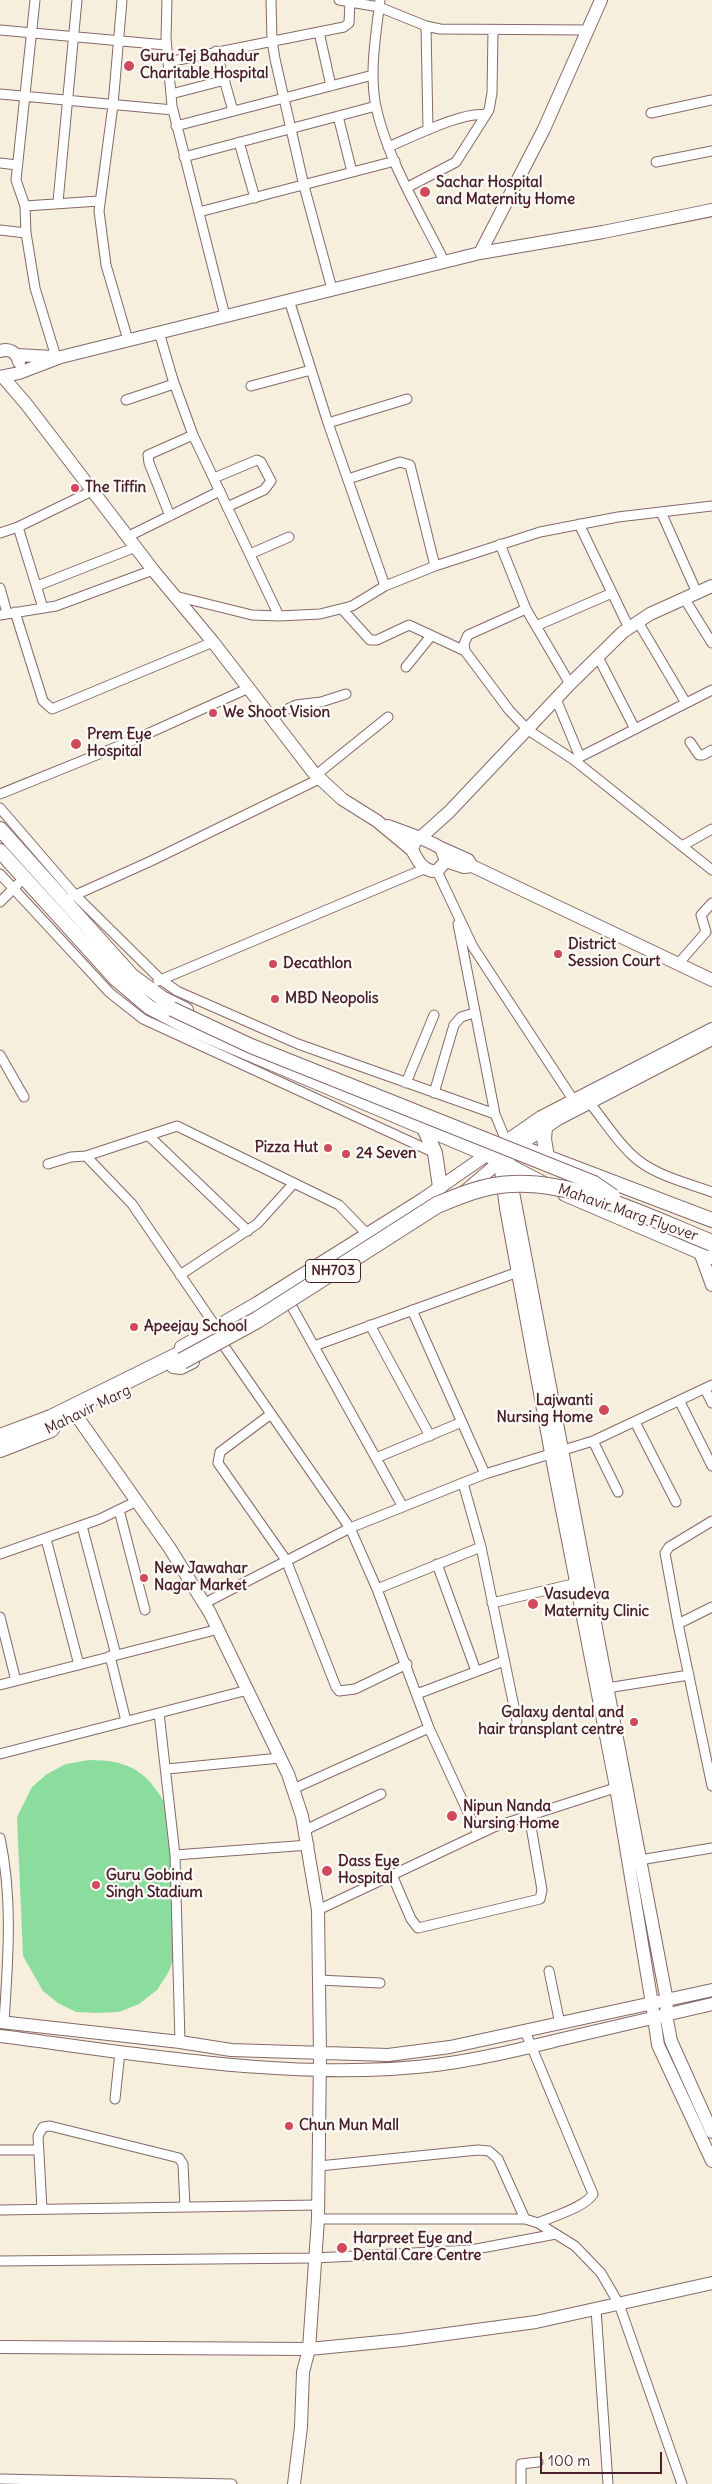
<!DOCTYPE html>
<style>
body{margin:0}
#map{position:relative;width:712px;height:2484px;overflow:hidden;background:#f7efdd;font-family:Delius,sans-serif}
canvas{display:block}
.scale{position:absolute;left:540px;top:2452px;width:122px;height:22px;box-sizing:border-box;border:2px solid #4a1f2b;border-top:0;padding-left:6px;font-size:15px;line-height:18px;white-space:nowrap;color:#4a1f2b;-webkit-text-stroke:4px #fdfcf7;paint-order:stroke}
</style>
<div id="map">
<canvas width="712" height="2484"></canvas>
<div class="scale">100 m</div>
</div>
<script>
const c = document.querySelector('canvas').getContext('2d');
c.lineJoin = 'round';
function fillPath(path, color) { c.fillStyle = color; c.fill(path, 'evenodd'); }
function trace(path, color, width, dash) { c.strokeStyle = color; c.lineWidth = width; c.lineCap = dash ? 'butt' : 'round'; c.setLineDash(dash || []); c.stroke(path); }
function drawText(font, color, halo, rows, align = 'center') {
  c.font = font + ' Delius,sans-serif'; c.lineWidth = 4.5; c.setLineDash([]); c.textBaseline = 'middle'; c.strokeStyle = halo; c.fillStyle = color; for (const [text, x, y, turn = 0] of rows) {
    c.save(); c.translate(x, y); c.rotate((+turn || 0) * Math.PI / 180); c.textAlign = isNaN(turn) ? turn : align; if (halo) c.strokeText(text, 0, 0); c.fillText(text, 0, 0); c.restore();
  }
}
const green = new Path2D(`
 M89 1760C131 1760 148 1772 168 1809L176 1954 168 1973 157 1990 139 2004 119 2012 96 2013 76 2012 58 2003 43 1991 23 1956 17 1817 32 1787 47 1774 66 1764Z`);
const street = new Path2D(`
 M35 0 16 180 25 206 26 233 35 288 56 357
 M122 0 113 105 99 211 106 265 128 340
 M167 0 166 39 172 106 225 316
 M271 0 272 41 275 59 304 186 332 289
 M339 0 379 7 426 26 440 29 588 30
 M380 0C376 35 369 72 376 107 388 161 420 212 444 261
 M426 26 428 130
 M0 30 166 45
 M319 32 331 86
 M216 51 233 111
 M168 62 344 27 349 23 350 2
 M0 94 173 110
 M171 94 225 80
 M651 113 712 100
 M338 116 352 172
 M176 126 373 75
 M239 142 255 198
 M388 147C410 138 465 110 486 115
 M184 157 376 106
 M656 162 712 151
 M0 163 17 165
 M408 187 456 162 489 110 492 93 493 31
 M58 202 77 0
 M25 206 99 201
 M199 212 395 161
 M0 230 26 233
 M289 300 328 423 385 586
 M159 332 173 380 193 435 279 616
 M251 386 311 370
 M126 400 174 384
 M328 423 407 399
 M214 478 257 460 261 462 271 481 264 490 227 507
 M348 479 400 462 410 465 435 566
 M661 512 697 593
 M170 516 149 463 148 455 193 435
 M579 524 629 628
 M18 527 43 608
 M0 533 18 527 92 491
 M129 536 220 491
 M500 544 526 609 570 684
 M250 554 289 537
 M37 586 136 547
 M0 588 7 613
 M175 596 252 615 279 616 320 614 352 606 385 586 435 566 540 532 618 517 712 506
 M684 598 712 643
 M342 609 370 640H377L409 625 465 651
 M526 609 468 635 464 644 465 651 509 710 528 730 574 760 712 870
 M15 612 43 701 52 709 213 642
 M0 615 56 606 153 570
 M638 622 686 703
 M536 626 612 593
 M598 657 635 729
 M406 667 431 636
 M556 699 580 757
 M271 717 296 705 321 702 346 694
 M690 742 699 755H703L712 750
 M574 760 712 690
 M316 775 388 717
 M0 794 136 739 249 688
 M0 808 75 895 160 979 177 991 298 1044 495 1114
 M682 846 712 829
 M437 871 473 947 576 1104
 M0 874 110 993 143 1019 435 1153
 M71 897 151 861 319 779
 M0 902 18 884
 M458 924 495 1114 506 1141
 M678 964 706 932 701 915 712 903
 M158 981 424 869
 M0 1055 24 1097
 M406 1083 434 1015
 M434 1093 454 1025 461 1017 474 1013
 M589 1102C603 1119 615 1139 631 1154 652 1175 685 1182 712 1192
 M149 1136 248 1231
 M86 1156 132 1204 216 1327
 M48 1164 71 1157 86 1156 177 1126 339 1205 367 1234
 M180 1275 257 1224 294 1183
 M291 1305 403 1507
 M412 1310 485 1474
 M370 1325 430 1436
 M224 1346 350 1528 377 1589 429 1728 478 1834
 M314 1346 518 1272
 M705 1389 712 1403
 M680 1402 712 1466
 M271 1414 220 1452 218 1463 286 1560 336 1687 339 1691 355 1689 407 1664
 M635 1422 676 1502
 M593 1441 618 1492
 M376 1458 462 1422
 M463 1483 481 1547 517 1721
 M119 1510 145 1610
 M712 1521 669 1547 665 1553 678 1624 712 1786
 M82 1526 116 1655
 M46 1539 79 1665
 M0 1554 100 1519 137 1501
 M437 1564 476 1671
 M377 1589 481 1547
 M205 1603 350 1528 485 1474 593 1441 712 1385
 M492 1603 577 1583
 M0 1617 16 1681
 M678 1624 712 1607
 M110 1656 126 1721
 M0 1685 219 1629
 M607 1688 689 1675
 M417 1694 504 1661
 M159 1713 175 1855 180 2042
 M0 1754 248 1690
 M167 1769 280 1758
 M293 1789 429 1728
 M305 1830 381 1794
 M0 1838C13 1899 8 1960 4 2022
 M175 1855 309 1845
 M640 1860 712 1848
 M392 1875 411 1919 418 1928 540 1899 542 1890 529 1815
 M318 1910 494 1827 621 1786
 M549 1971 560 2024
 M319 1980 380 1983
 M525 2031 593 2194C586 2207 551 2217 538 2223
 M115 2099 120 2052
 M0 2150H38
 M319 2166 478 2150 489 2151 498 2159 525 2219
 M42 2209 38 2136 43 2127 50 2126 179 2158 183 2164 185 2207
 M0 2210 318 2205
 M318 2219H525L538 2223 575 2246 601 2273 619 2304 682 2484
 M0 2261 315 2258 471 2250 556 2234
 M596 2309 608 2484
 M0 2479 232 2484
 M521 2484V2464L538 2462`);
const secondary = new Path2D(`
 M480 253 544 129 601 0
 M0 351C9 348 17 352 19 362
 M17 355 53 357
 M0 377 19 373 61 357 480 253 603 232 712 210
 M3 377 27 405 153 570 213 642 313 772 342 799 377 821 412 850
 M388 826C406 833 425 838 441 848L446 861 437 871C423 872 418 861 412 850L415 841 420 838 449 812 570 684 623 632 650 614 712 586
 M441 848 468 860 472 866
 M446 861 464 867 472 866 712 980
 M506 1141 513 1192 667 2001 666 2015 671 2041 712 2132
 M500 1162 506 1208 551 1453 616 1787 652 2004 658 2045 712 2161
 M464 1192 518 1146 558 1119 712 1039
 M700 1252 712 1285
 M181 1347 257 1303 423 1199 541 1117 712 1029
 M173 1367 181 1368 193 1362
 M71 1408 169 1547 210 1613 288 1774 302 1816 318 1910 320 2054 318 2219 309 2349 303 2372 301 2427 294 2484
 M0 2022 180 2042 231 2050 388 2055 450 2047 712 1990
 M0 2036C140 2054 294 2082 436 2065 477 2060 517 2050 558 2040 609 2028 661 2016 712 2004
 M0 2347 309 2349 402 2340 536 2322 712 2283`);
const primary = new Path2D(`
 M0 829 132 976 162 998 186 1010
 M0 851 116 979 149 1007 191 1029 486 1154 544 1184
 M424 1128 435 1153 440 1187
 M545 1128 544 1139 547 1157
 M523 1148 712 1220
 M565 1194 712 1257`);
const highway = new Path2D(`
 M0 1437 51 1418 195 1347
 M0 1449 51 1429`);
const primaryBridge = new Path2D(`
 M172 1009 251 1046 594 1183 613 1196`);
const highwayBridge = new Path2D(`
 M182 1361 257 1320 437 1205C461 1195 485 1185 511 1184 576 1180 652 1219 712 1243`);
const markers = [
 [129,66,6,"#d1495b"],
 [425,192,6,"#d1495b"],
 [75,488,5,"#d1495b"],
 [213,713,5,"#d1495b"],
 [76,744,6,"#d1495b"],
 [558,954,5,"#d1495b"],
 [273,964,5,"#d1495b"],
 [275,999,5,"#d1495b"],
 [328,1148,5,"#d1495b"],
 [346,1154,5,"#d1495b"],
 [134,1327,5,"#d1495b"],
 [604,1410,6,"#d1495b"],
 [144,1578,5,"#d1495b"],
 [533,1604,6,"#d1495b"],
 [634,1722,5,"#d1495b"],
 [452,1816,6,"#d1495b"],
 [327,1871,6,"#d1495b"],
 [96,1885,5,"#d1495b"],
 [289,2126,5,"#d1495b"],
 [342,2248,6,"#d1495b"]
];
const shields = [
 [333,1271,55]
];
const shieldNames = [
 ["NH703",333,1271]
];
const poiNames = [
 ["Guru Tej Bahadur",140,57],
 ["Charitable Hospital",140,74],
 ["Sachar Hospital",436,183],
 ["and Maternity Home",436,200],
 ["The Tiffin",85,488],
 ["We Shoot Vision",223,713],
 ["Prem Eye",87,735],
 ["Hospital",87,752],
 ["District",568,945],
 ["Session Court",568,962],
 ["Decathlon",283,964],
 ["MBD Neopolis",285,999],
 ["Pizza Hut",318,1148,"right"],
 ["24 Seven",356,1154],
 ["Apeejay School",144,1327],
 ["Lajwanti",593,1401,"right"],
 ["Nursing Home",593,1418,"right"],
 ["New Jawahar",154,1569],
 ["Nagar Market",154,1586],
 ["Vasudeva",544,1595],
 ["Maternity Clinic",544,1612],
 ["Galaxy dental and",624,1713,"right"],
 ["hair transplant centre",624,1730,"right"],
 ["Nipun Nanda",463,1807],
 ["Nursing Home",463,1824],
 ["Dass Eye",338,1862],
 ["Hospital",338,1879],
 ["Guru Gobind",106,1876],
 ["Singh Stadium",106,1893],
 ["Chun Mun Mall",299,2126],
 ["Harpreet Eye and",353,2239],
 ["Dental Care Centre",353,2256]
];
const streetNames = [
 ["Mahavir Marg Flyover",628,1213,19],
 ["Mahavir Marg",88,1410,-26]
];
fillPath(green, '#8bdd9e');
trace(street, '#876869', 11);
trace(secondary, '#876869', 14);
trace(primary, '#876869', 16);
trace(highway, '#876869', 18);
trace(street, '#fff', 9);
trace(secondary, '#fff', 12);
trace(primary, '#fff', 14);
trace(highway, '#fff', 16);
trace(primaryBridge, '#876869', 16, []);
trace(highwayBridge, '#876869', 18, []);
trace(primaryBridge, '#fff', 14);
trace(highwayBridge, '#fff', 16);
for (const [x, y, r, color] of markers) { const dot = new Path2D(); dot.arc(x, y, r, 0, 2 * Math.PI); c.fillStyle = color; c.fill(dot); trace(dot, '#fdfcf7', 2); }
for (const [x, y, w] of shields) { const box = new Path2D(); box.roundRect(x - w / 2, y - 11.5, w, 23, 4); c.fillStyle = '#fdfcf7'; c.fill(box); trace(box, '#4a1f2b', 1); }
drawText('bold 14px', '#4a1f2b', null, shieldNames);
drawText('bold 15px', '#4a1f2b', '#fdfcf7', poiNames, 'left');
drawText('15px', '#4a1f2b', '#fdfcf7', streetNames);
</script>
